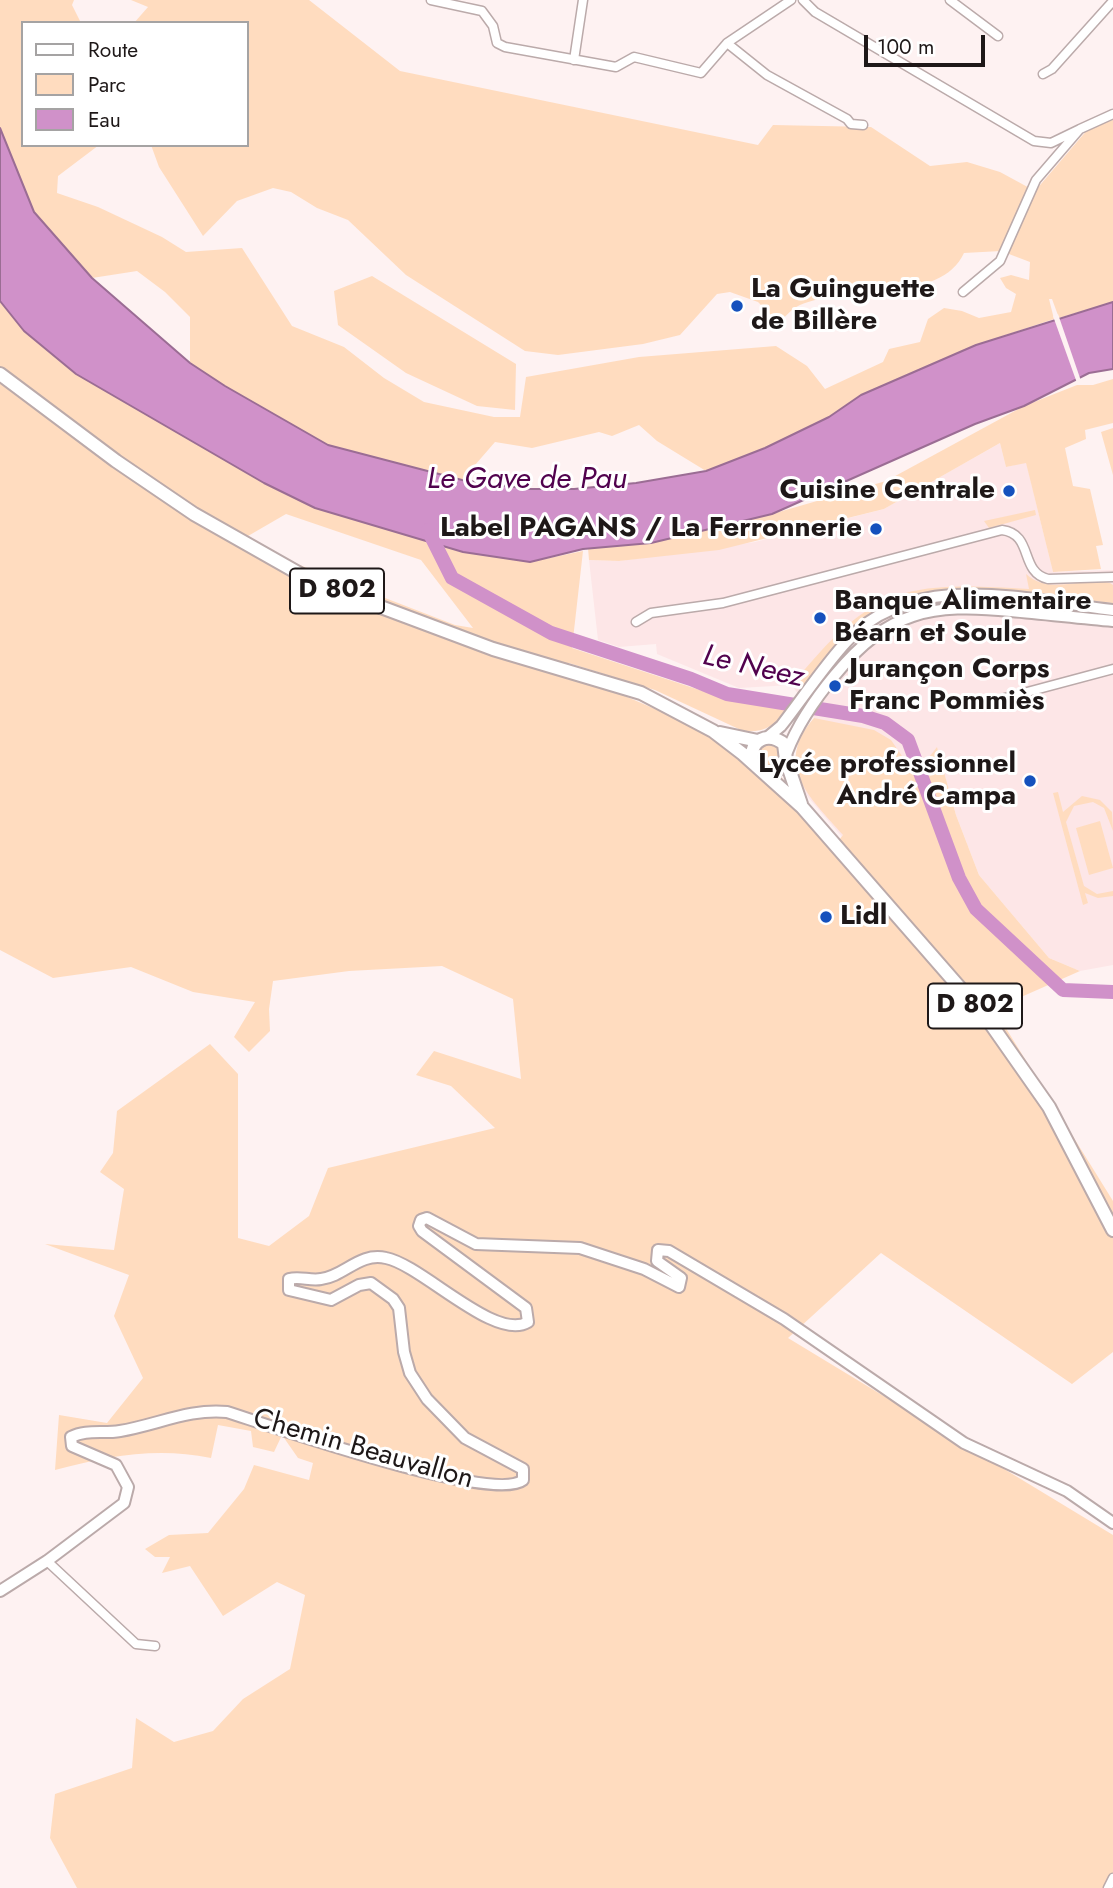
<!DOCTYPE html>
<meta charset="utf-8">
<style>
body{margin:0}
#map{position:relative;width:1113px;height:1888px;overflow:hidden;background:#fef2f2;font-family:Jost,sans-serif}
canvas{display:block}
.legend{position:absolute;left:21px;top:21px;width:228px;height:126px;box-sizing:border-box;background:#fff;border:2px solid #a5a3a3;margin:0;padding:9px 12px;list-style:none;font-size:21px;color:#1e1818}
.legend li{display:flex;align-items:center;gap:14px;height:35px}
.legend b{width:35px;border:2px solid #a5a3a3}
.scale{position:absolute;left:864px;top:35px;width:121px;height:32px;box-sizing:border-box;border:4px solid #1e1818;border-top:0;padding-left:9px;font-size:21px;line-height:24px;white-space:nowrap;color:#1e1818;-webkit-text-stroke:5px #fff;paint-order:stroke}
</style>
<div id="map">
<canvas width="1113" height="1888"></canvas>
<ul class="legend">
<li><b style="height:9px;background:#fff"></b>Route</li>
<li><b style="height:19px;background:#ffdcbf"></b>Parc</li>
<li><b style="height:19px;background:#d091c9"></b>Eau</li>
</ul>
<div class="scale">100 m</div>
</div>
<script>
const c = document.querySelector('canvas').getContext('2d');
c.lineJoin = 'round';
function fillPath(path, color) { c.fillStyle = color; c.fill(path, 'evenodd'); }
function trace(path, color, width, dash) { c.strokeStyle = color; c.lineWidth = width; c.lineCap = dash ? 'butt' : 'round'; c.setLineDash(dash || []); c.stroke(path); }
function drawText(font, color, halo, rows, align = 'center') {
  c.font = font + ' Jost,sans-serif'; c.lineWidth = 6; c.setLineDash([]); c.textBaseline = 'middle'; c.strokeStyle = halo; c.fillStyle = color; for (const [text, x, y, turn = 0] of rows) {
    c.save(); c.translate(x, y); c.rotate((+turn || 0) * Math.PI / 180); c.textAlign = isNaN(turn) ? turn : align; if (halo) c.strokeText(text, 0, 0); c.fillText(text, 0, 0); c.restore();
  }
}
const built = new Path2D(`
 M1000 443 1006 467 1026 462 1053 572 1113 570V965L1080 971 1049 958 979 875 956 815 937 748 915 776 842 837 808 797 795 776 798 739 814 718 792 685 739 688 657 654 656 644 619 647 598 640 589 560 619 561 755 542 884 509Z`);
const green = new Path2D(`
 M0 0H74L72 5 81 23H23V145H99L58 176 57 193 98 207 162 237 186 252 242 248 292 326 344 347 384 378 424 402 494 417H520L526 377 639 357 776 346 807 366 825 389 883 362 889 349 920 342 928 319 944 308 962 311 979 318 1011 312 1016 294 1006 288 1000 278 1011 275 1029 280 1030 262 1001 251 964 253C941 304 847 285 800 305 792 308 785 317 779 323L758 302 730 292 717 294 680 335 643 344 558 355 525 351 406 275 348 220 317 208 291 192 273 188 237 201 203 236 159 167 151 145H247V23H134L148 7 131 0H309L400 71 758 145 773 125 871 127 930 166 967 162 1000 172 1035 191 1088 129 1113 120V302L1059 318 1052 299H1049L1054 319 976 345 861 395 829 417 765 448 706 471 657 441 639 425 612 436 599 432 532 448 495 442 462 480 328 445 225 386 190 363V317L165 292 137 271 92 278 34 212 0 128Z
 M372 276 516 364 515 410 477 406 406 373 338 325 334 291Z
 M0 301 24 331 76 374 264 483 314 508 463 552 530 562 583 551 572 648 721 697 787 709C775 726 764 733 743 731L655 690 569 663 567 671 757 753 767 743 778 747 780 758 771 766 839 840 843 835C811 798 772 766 814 718L874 730 891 740 915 775 937 747 956 815 979 875 1049 958 1080 971 994 1009 1113 1201V1352L1072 1384 881 1253 788 1338 1113 1535V1888H77L50 1838 55 1794 132 1768 136 1718 174 1742 213 1731 243 1699 290 1669 305 1595 277 1582 223 1616 190 1566 162 1573 170 1557H155L145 1549 169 1535 208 1533 244 1489 254 1465 309 1480 313 1463 298 1458 282 1435 274 1452 253 1447 251 1431 218 1425 211 1458C156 1447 109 1456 55 1470L59 1415 107 1423 143 1378 114 1316 129 1275 45 1244 114 1250 124 1189 100 1172 113 1153 117 1111 210 1044 238 1074V1238L269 1246 309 1216 328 1168 495 1128 451 1086 416 1075 434 1051 521 1079 513 999 442 966 349 971 273 981 269 1009 270 1031 249 1052 234 1037 255 1002 193 992 131 967 53 978 0 950ZM286 514 421 560 473 628 455 625 297 564 248 536Z
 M1113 379V423L1085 430 1086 439 1065 448 1073 486 1090 489 1103 545 1096 546 1101 569 1053 572 1026 463 1006 467 1000 443 884 509 719 550 619 561 589 560 588 548 651 543 772 514 886 481 1024 406 1077 385H1093Z
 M1113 428V475L1101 432Z
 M1035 510 1036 515 989 528 984 521Z
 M1026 574C1050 596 1081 576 1110 583L1113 585V603C979 590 885 556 802 690L793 684C874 584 906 582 1029 589Z
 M1058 792 1063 812 1082 796 1100 800 1112 812 1113 831 1104 808 1093 802 1074 806 1066 822 1084 886 1097 894 1113 891V896L1098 898 1085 893 1088 903 1083 905 1053 793Z
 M1100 821 1113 868 1089 875 1076 828Z`);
const water = new Path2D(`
 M0 128 34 212 92 278 190 363 225 386 328 445 462 480 530 489H574L636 483 706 471 765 448 829 417 861 395 976 345 1113 302V369L1089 373 1024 406 975 424 772 514 651 543 583 549 530 562 463 552 315 508 264 483 76 374 24 331 0 301Z`);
const pier = new Path2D(`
 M1058 314 1081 381 1077 383 1053 316Z`);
const river = new Path2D(`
 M428 530 452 578 551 633 691 679 727 694 863 716 885 723 908 740 959 878 976 909 1063 990 1113 992`);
const street = new Path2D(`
 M431 0 482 11 493 26 497 43 505 47 616 67 634 57 701 73 727 43 791 0
 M803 0 815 12 1034 141 1051 143 1080 129
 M950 0 998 36
 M727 43 767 75 847 119 851 124 863 125
 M574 60 583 0
 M1043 74 1052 69 1113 1
 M963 292 1000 261 1036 180 1080 129 1113 114
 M636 622 651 613 723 603 1002 530C1034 534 1019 572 1048 579L1113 577
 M1001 699 1113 669
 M47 1561 136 1644 155 1646
 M1108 1888 1113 1878`);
const secondary = new Path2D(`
 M769 736 781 726C803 698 823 667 847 641 914 568 1028 600 1113 610
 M787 752C798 723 815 699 835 675 888 611 931 603 1011 611 1045 614 1079 618 1113 621
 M0 1591 47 1561 124 1503 128 1487 116 1465 72 1446 71 1437C86 1429 104 1434 120 1431 156 1425 191 1408 227 1412 271 1426 494 1504 523 1480V1469L465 1438 427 1399 410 1373 404 1352 399 1308 393 1299 371 1283 359 1285 331 1300 289 1290V1279C300 1276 310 1281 321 1279 345 1276 359 1252 386 1258 422 1265 495 1342 528 1322L526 1308 422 1231 419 1226 421 1220 427 1218 476 1244 580 1248 644 1269 679 1287 681 1278 657 1261 658 1250 669 1251 784 1319 964 1443 1067 1491 1113 1523`);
const primary = new Path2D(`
 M0 374 116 461 194 514 314 582 493 649 641 693 713 731 743 754 802 807 988 1020 1049 1107 1113 1230
 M720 733 758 741
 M786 760 801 804
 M752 761C749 740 768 731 784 744L786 760 775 772 767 773`);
const markers = [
 [737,306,7,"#1551bd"],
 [1009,491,7,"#1551bd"],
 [876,529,7,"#1551bd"],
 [820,618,7,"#1551bd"],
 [835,686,7,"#1551bd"],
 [1030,781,7,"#1551bd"],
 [826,917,7,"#1551bd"]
];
const shields = [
 [337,591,94],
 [975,1006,94]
];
const shieldNames = [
 ["D 802",337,591],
 ["D 802",975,1006]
];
const poiNames = [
 ["La Guinguette",751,290],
 ["de Billère",751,322],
 ["Cuisine Centrale",995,491,"right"],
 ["Label PAGANS / La Ferronnerie",862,529,"right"],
 ["Banque Alimentaire",834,602],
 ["Béarn et Soule",834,634],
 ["Jurançon Corps",849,670],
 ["Franc Pommiès",849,702],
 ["Lycée professionnel",1016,765,"right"],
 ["André Campa",1016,797,"right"],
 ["Lidl",840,917]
];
const streetNames = [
 ["Chemin Beauvallon",363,1450,16]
];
const waterNames = [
 ["Le Gave de Pau",527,481],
 ["Le Neez",753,668,13]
];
fillPath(built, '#fde6e7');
fillPath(green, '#ffdcbf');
fillPath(water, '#d091c9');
trace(water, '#9b6d94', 2);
fillPath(pier, '#fef2f2');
trace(river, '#d091c9', 14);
trace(street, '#baa', 11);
trace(secondary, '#baa', 14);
trace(primary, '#baa', 16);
trace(street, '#fff', 8);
trace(secondary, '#fff', 10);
trace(primary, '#fff', 12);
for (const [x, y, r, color] of markers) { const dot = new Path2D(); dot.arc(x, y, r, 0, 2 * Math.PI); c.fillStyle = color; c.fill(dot); trace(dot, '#fff', 2.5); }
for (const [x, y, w] of shields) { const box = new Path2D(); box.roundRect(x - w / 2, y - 22.5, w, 45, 5); c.fillStyle = '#fff'; c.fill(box); trace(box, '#1e1818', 2); }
drawText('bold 26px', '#1e1818', null, shieldNames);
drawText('bold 28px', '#1e1818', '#fff', poiNames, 'left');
drawText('28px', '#1e1818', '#fff', streetNames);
drawText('italic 30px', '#51024e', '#fff', waterNames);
</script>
